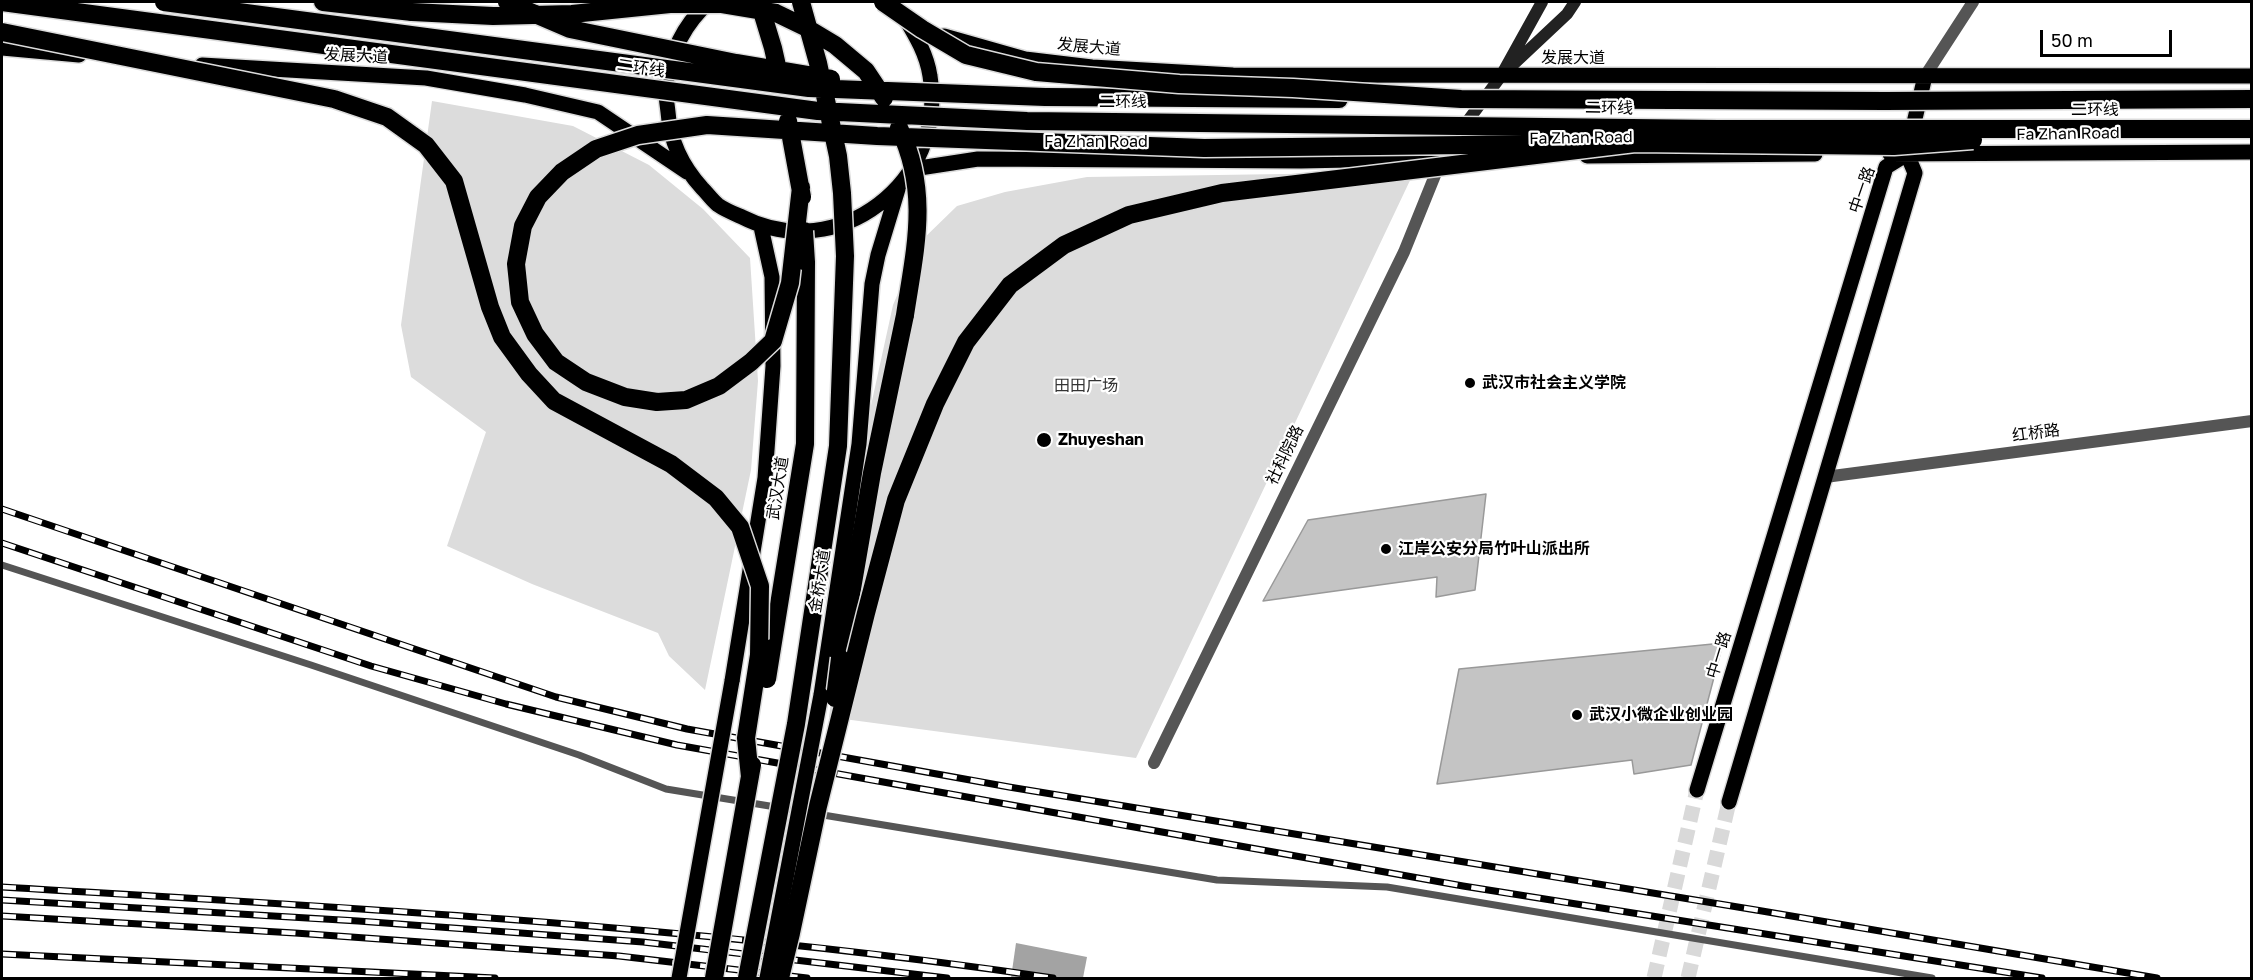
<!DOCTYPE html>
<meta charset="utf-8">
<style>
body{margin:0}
#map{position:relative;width:2253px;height:980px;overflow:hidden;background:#fff;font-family:"Golos Text",sans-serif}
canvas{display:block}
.frame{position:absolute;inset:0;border:3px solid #000;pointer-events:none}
.scale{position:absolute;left:2040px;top:30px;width:132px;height:27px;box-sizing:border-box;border:3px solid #000;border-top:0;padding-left:8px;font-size:18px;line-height:21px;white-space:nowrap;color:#000;-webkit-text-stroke:4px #fff;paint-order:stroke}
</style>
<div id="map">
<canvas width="2253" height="980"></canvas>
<div class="frame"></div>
<div class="scale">50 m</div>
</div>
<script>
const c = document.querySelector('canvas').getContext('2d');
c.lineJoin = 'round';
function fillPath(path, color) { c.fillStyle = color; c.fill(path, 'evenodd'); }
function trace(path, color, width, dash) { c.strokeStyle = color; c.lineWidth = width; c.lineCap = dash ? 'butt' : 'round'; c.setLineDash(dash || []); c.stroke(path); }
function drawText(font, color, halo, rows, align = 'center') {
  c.font = font + ' "Golos Text","Noto Sans SC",sans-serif'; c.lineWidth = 4.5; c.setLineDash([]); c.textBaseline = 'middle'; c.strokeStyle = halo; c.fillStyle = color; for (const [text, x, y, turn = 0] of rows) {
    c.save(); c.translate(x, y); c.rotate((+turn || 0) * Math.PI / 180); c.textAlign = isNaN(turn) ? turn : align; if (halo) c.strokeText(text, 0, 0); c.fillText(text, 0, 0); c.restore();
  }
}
const green = new Path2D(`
 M432 101 573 126 649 165 703 209 750 258 758 381 751 470 705 690 669 656 658 633 532 584 447 546 486 432 411 377 401 325Z
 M1414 172 1136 758 829 717 870 410 893 305 920 242 957 206 1005 192 1087 177Z`);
const water = new Path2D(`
 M1016 943 1087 957 1083 978H1011Z`);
const building = new Path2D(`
 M1486 494 1475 590 1436 597 1437 577 1263 601 1308 520Z
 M1723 643 1691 765 1634 774 1632 760 1437 784 1459 669Z`);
const primaryTunnel = new Path2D(`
 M1654 978 1697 790
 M1688 978 1729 802`);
const lane = new Path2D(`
 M2 565 311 665 579 755 666 789 800 811
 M817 814 1217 880 1387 887 1932 978`);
const street = new Path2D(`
 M1925 76 1973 2
 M1825 477 2252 421
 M1154 763 1404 252 1440 163`);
const secondary = new Path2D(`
 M1542 2 1501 76 1567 14 1575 2
 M1461 130 1501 76`);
const primary = new Path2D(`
 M709 2C685 23 671 52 666 84 665 93 667 103 668 112 670 142 682 166 702 188 708 194 712 200 718 205 725 210 735 214 742 217 838 266 948 181 930 76 927 55 916 36 905 18
 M944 36 1025 59 1092 67 1233 75 2252 76
 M2 48 79 55
 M202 65 426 78 525 95 598 112 687 172
 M1910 140 1925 76
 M1890 154 2252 152
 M1587 156 1815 154
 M913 169 978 159 1301 161 1449 158
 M732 681 765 478 773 366 772 277 761 227
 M821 695 859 444 872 284 878 255 898 189
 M1697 790 1886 167 1907 154
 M1729 802 1915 173 1907 154`);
const highway = new Path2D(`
 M323 2 412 12
 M1045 97 1339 99
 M772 648 805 444 806 262
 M840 658 872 473 905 315`);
const rail = new Path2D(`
 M2 509 556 697 687 729 1009 787 1762 911 2157 978
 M2 543 371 666 506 704 677 745 1463 886 2042 978
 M2 887C352 908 705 926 1053 978
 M2 900 358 921 643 942 947 978
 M2 916 295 933 619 956 807 978
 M2 954 495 978`);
const primaryBridge = new Path2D(`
 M679 978 732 681
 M767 978 821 695`);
const highwayBridge = new Path2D(`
 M2 2 818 111 1027 121 1718 129H2252
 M164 2 809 88 1045 97
 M507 2 570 29 736 63 831 79
 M759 2 773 48 780 79
 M883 2 922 29 966 55 1036 72 1179 84 1293 88 1461 99 1885 101 2252 99
 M412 12 493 16 572 14 670 4H722L776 13 805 27 835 45 866 71 884 98
 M2 32 334 99 387 117 426 145 454 181 490 307 502 337 529 374 554 401 671 464 716 498 740 527 760 586 759 655 746 738 750 777
 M788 121 802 197
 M899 128C930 192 915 249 905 315
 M801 187 790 283 773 341 751 362 719 386 686 400 657 402 625 397 586 382 556 362 535 334 520 302 516 264 523 226 538 197 562 172 596 149 638 135 707 125 877 136 1204 148 1552 144
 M804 231 806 262
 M767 679 772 648
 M835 698 840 658
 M714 978 752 765
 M747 978 796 724 838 446 845 256 842 193 838 156 818 63 801 2
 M780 978 791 933 818 806 866 613 896 500 935 404 966 342 1010 285 1064 245 1129 215 1222 193 1635 143 1894 146 1973 140`);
const markers = [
 [1470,383,6,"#000"],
 [1044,440,8,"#000"],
 [1386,549,6,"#000"],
 [1577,715,6,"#000"]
];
const streetNames = [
 ["发展大道",1089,47,5],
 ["发展大道",356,56,3],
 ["发展大道",1573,58],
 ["二环线",641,68,8],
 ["二环线",1123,102],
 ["二环线",1609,108,1],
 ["二环线",2095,110],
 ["Fa Zhan Road",2068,134,-1],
 ["Fa Zhan Road",1581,138,-1],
 ["Fa Zhan Road",1096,142],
 ["中一路",1862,190,-71],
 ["红桥路",2036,433,-7],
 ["社科院路",1285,455,-64],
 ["武汉大道",778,488,-81],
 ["金桥大道",820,581,-81],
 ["中一路",1719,655,-73]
];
const poiNames = [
 ["武汉市社会主义学院",1482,383],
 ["Zhuyeshan",1058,440],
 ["江岸公安分局竹叶山派出所",1398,549],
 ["武汉小微企业创业园",1589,715]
];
const parkNames = [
 ["田田广场",1086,386]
];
fillPath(green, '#dcdcdc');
fillPath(water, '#a3a3a3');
fillPath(building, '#c4c4c4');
trace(building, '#999', 1.5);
trace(primaryTunnel, '#d9d9d9', 15, [15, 8]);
trace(primary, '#dbdbdb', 18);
trace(highway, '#dbdbdb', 21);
trace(lane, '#555', 7);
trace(street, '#555', 12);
trace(secondary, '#222', 12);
trace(primary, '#000', 15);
trace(highway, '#000', 18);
trace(rail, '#000', 7);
trace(rail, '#fff', 4.5, [14]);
trace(primaryBridge, '#dbdbdb', 18, []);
trace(highwayBridge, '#dbdbdb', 21, []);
trace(primaryBridge, '#000', 15);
trace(highwayBridge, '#000', 18);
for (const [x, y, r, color] of markers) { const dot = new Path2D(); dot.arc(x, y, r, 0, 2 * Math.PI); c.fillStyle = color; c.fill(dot); trace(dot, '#fff', 2); }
drawText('16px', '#000', '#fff', streetNames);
drawText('bold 16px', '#000', '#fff', poiNames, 'left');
drawText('16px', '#333', '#fff', parkNames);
</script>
